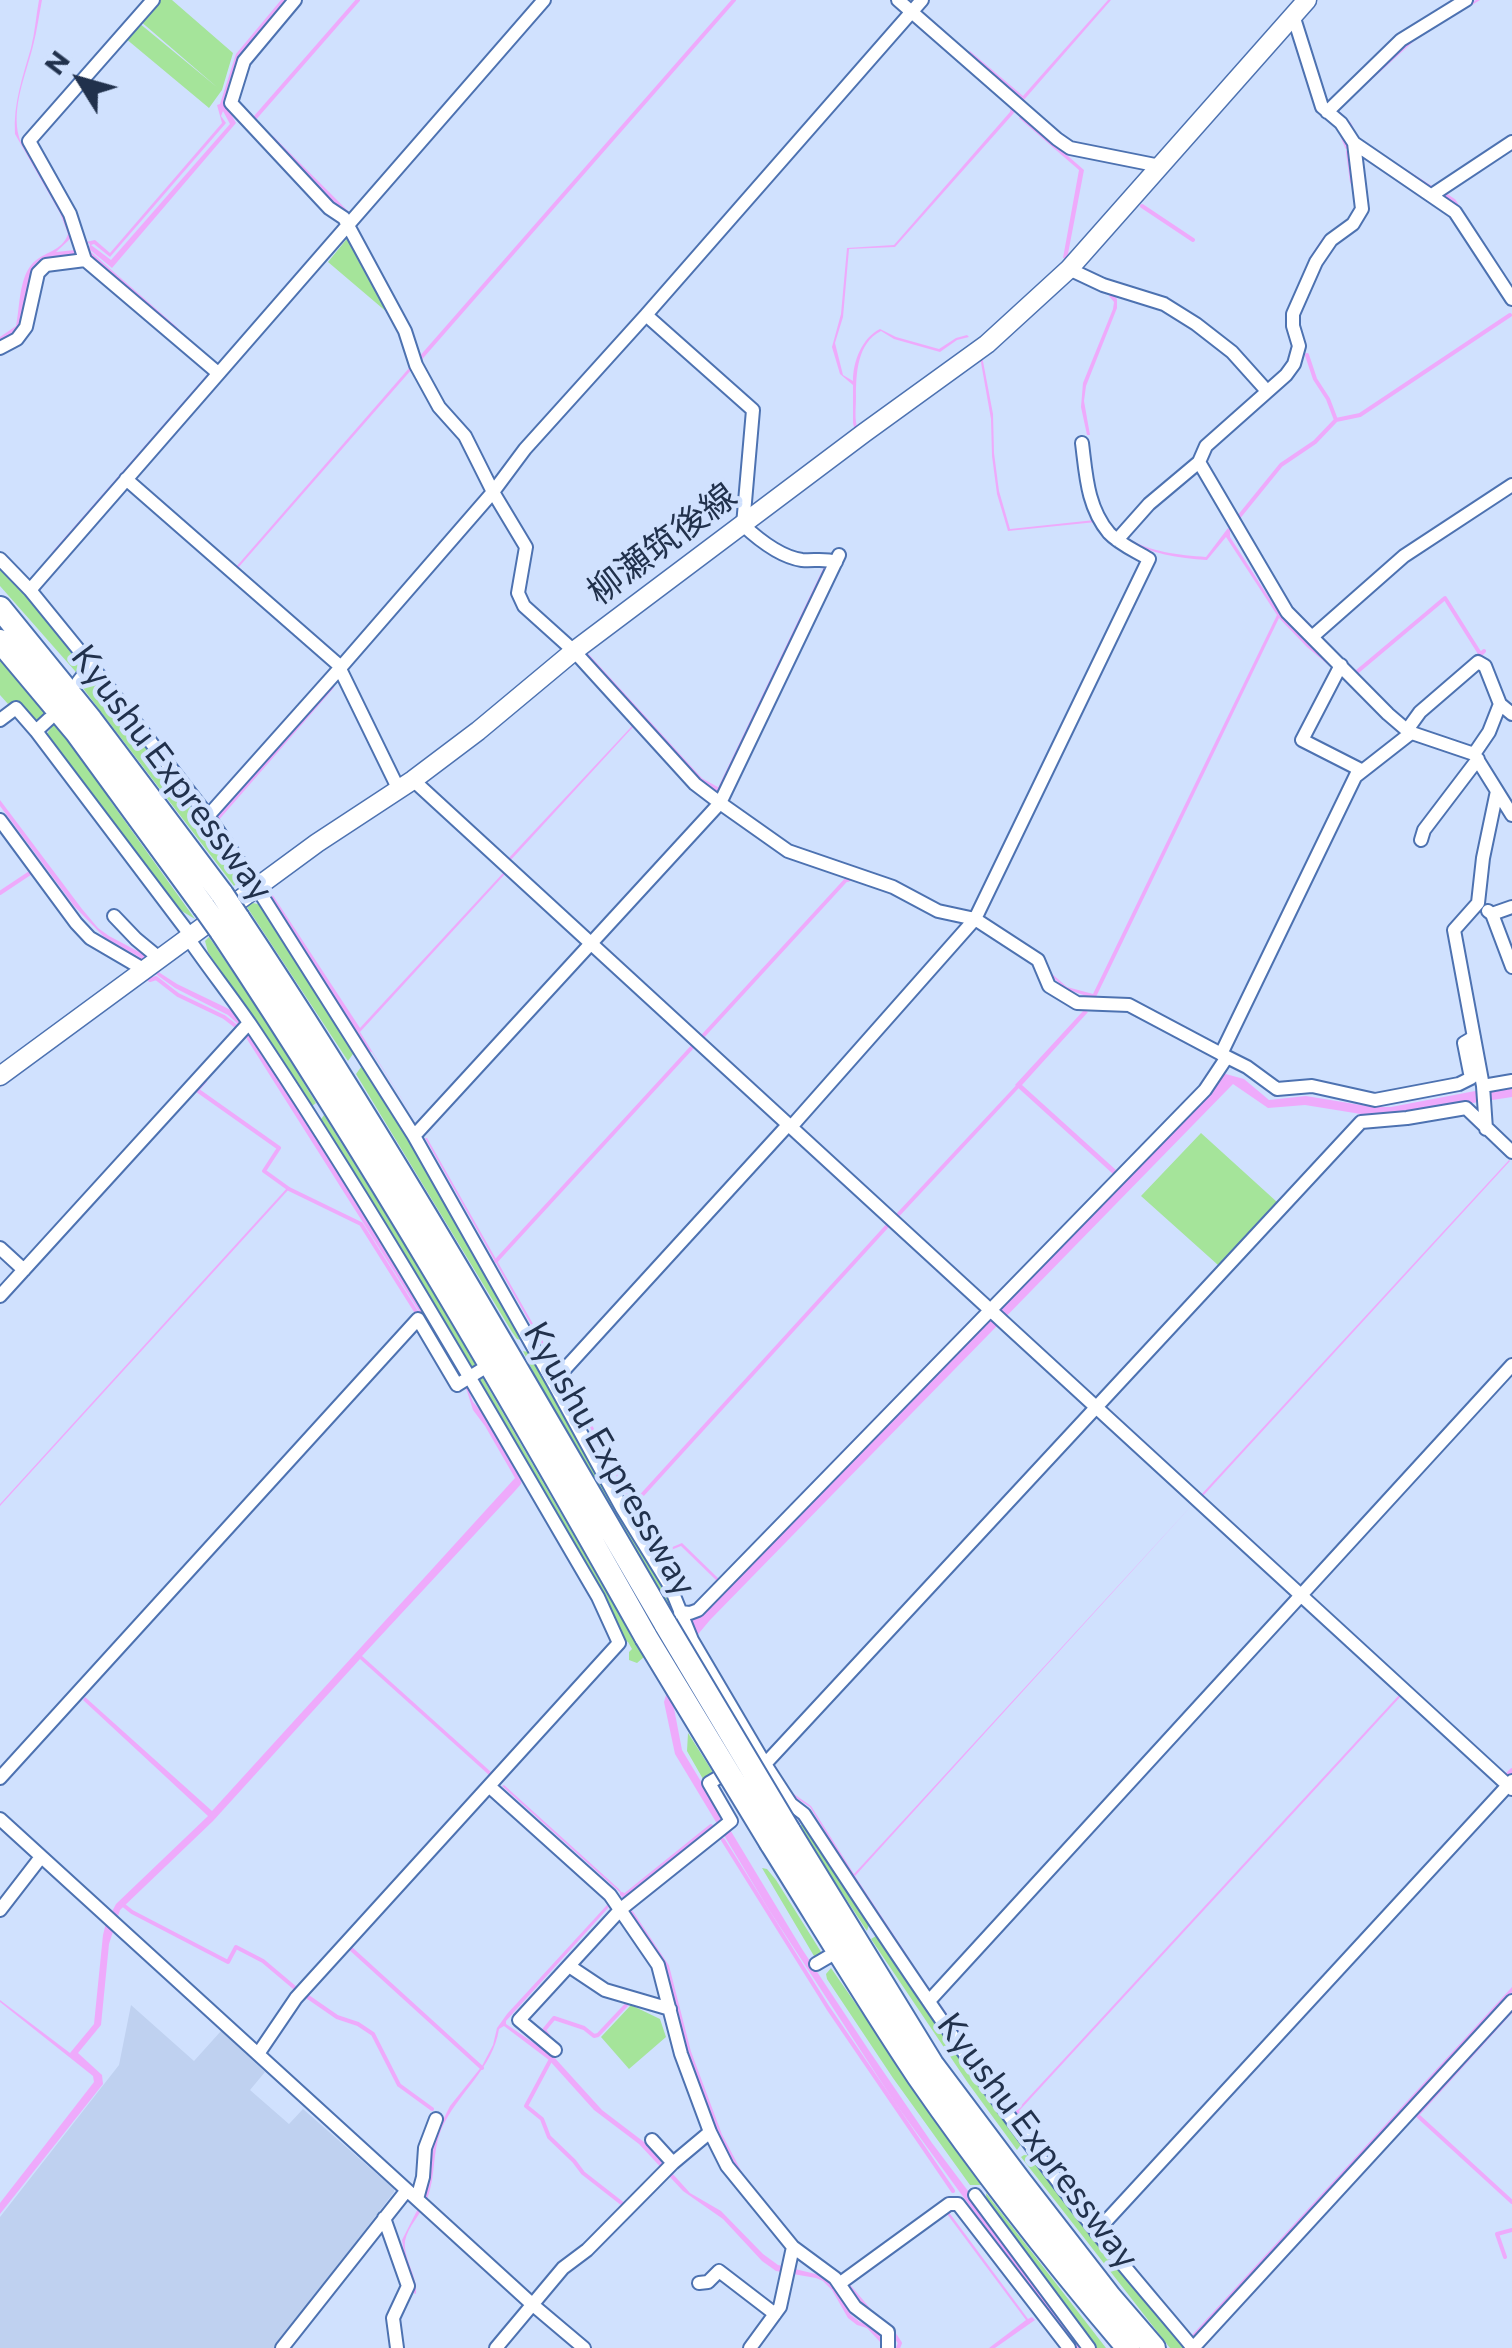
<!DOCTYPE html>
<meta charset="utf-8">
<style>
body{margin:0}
#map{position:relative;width:1512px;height:2348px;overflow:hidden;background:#d0e1fe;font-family:Commissioner,sans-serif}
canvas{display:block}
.north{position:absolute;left:30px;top:30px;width:100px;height:100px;-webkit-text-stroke:8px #d0e1fe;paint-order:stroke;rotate:307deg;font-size:28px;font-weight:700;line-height:40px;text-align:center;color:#21314c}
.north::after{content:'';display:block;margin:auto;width:35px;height:45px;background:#21314c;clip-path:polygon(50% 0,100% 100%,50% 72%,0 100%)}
</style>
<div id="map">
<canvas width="1512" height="2348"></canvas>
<div class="north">N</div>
</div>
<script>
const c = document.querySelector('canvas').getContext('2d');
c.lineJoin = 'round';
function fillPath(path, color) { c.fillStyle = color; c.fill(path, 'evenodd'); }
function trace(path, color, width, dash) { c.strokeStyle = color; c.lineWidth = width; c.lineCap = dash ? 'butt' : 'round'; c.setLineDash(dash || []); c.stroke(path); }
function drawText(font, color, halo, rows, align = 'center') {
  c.font = font + ' Commissioner,"Noto Sans JP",sans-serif'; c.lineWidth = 9; c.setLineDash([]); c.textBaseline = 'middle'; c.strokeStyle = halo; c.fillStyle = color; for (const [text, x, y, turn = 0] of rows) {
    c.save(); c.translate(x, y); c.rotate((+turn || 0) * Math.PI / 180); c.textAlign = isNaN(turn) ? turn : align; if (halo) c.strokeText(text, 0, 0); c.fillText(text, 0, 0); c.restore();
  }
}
const built = new Path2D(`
 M131 2005 194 2061 221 2031 265 2072 250 2090 289 2124 303 2109 394 2189V2192L275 2348H0V2217L119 2065Z`);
const green = new Path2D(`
 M158 0H172L233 53 222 90 209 108 125 38 139 23 218 88 139 20Z
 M350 235 395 319 328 262Z
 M0 568 89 666 78 678 75 671 0 586Z
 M0 654 50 714 37 727 14 702 8 704 0 695Z
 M91 669 242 869V877L234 886 79 683Z
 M53 719 109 795V799L195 919 175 907 46 735 51 728 49 723Z
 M253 903 262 905 355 1051 348 1061 247 907Z
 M209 937 264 1018 316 1103 311 1107 208 952 205 941Z
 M364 1063 523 1334 521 1340 517 1339 512 1332 356 1074Z
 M324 1115 427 1281 476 1366 468 1371 317 1125Z
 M1201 1133 1277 1202 1218 1265 1141 1196Z
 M523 1351 532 1353 661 1579 674 1609 669 1611 539 1384Z
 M481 1375 644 1657 637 1663 629 1660V1652L632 1649 628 1642 622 1639 479 1382Z
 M688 1733 714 1774 703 1779 687 1751Z
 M806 1824 870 1921 867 1931 800 1829 801 1825Z
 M762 1868 767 1869 776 1880 823 1955 814 1956Z
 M876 1936H879L1024 2140 1017 2150 968 2083 871 1939Z
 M831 1968 981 2185H970L893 2078 827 1979 826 1974Z
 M631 2005 660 2019 666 2037 629 2069 601 2037Z
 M1024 2155 1034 2156 1187 2348H1170L1021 2157Z
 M986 2193 1106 2348H1091L987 2205Z`);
const water = new Path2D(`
 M39 0H42C39 15 37 31 33 46 26 74 11 108 19 137 21 146 29 155 34 163 46 182 71 218 70 239L56 252 75 250V255L38 265 32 271 19 330 14 335 0 342V337L16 326C20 306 19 279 32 264 44 251 62 252 68 234L60 213 15 134C13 104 23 76 31 48 35 32 36 16 39 0Z
 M281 0H286L243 52 225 103 236 123 112 268 89 249 90 244 86 242 95 240 110 253 222 123 217 105 220 104 236 54ZM223 111 230 124 111 260 91 245 94 244 110 257 226 123 221 116Z
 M1108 0H1111L1023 101 969 52 970 51 1023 96Z
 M1476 0H1480L1415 40 1338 110 1351 123 1359 139 1432 186 1431 187 1358 141 1349 123 1336 111 1411 40Z
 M1011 107 1015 111 1013 114 895 247 849 249 843 317 835 343 843 375 853 381C853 361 862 338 880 329L896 337 939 349 956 338 967 335 969 337 957 340 940 352 894 339 881 331C857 343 856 374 856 397 856 409 854 419 858 430L855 431 853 423V385L840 374 832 347 841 314 847 248 894 245 1010 112Z
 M1021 115 1084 170 1067 259 1063 258 1079 170 1019 118Z
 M1112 293 1117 299V308L1086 386 1084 401 1090 435H1087L1081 407 1083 383 1113 309 1114 302 1109 296Z
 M982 356 993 414 994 453 999 491 1010 529 1095 520 1096 522 1008 531 997 494 992 456 991 419 980 357Z
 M410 367 412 369 238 568 236 567Z
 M1228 528 1230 530V537L1279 613 1302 638 1333 666 1332 668 1307 647 1279 618 1095 999 1066 989 1049 974 1051 973 1067 987 1093 994 1277 615 1226 537 1207 560C1178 558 1151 554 1124 539L1126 537C1149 552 1179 555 1206 557Z
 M632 726 633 727 509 862 507 860Z
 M0 800 82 909 98 928 109 936 143 954 160 973 177 984 231 1010 243 1021 239 1025 228 1015 175 988 157 975 139 957 105 938 74 906 0 806Z
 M503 873 505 874 360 1032 417 1123 372 1052 366 1051 367 1049 269 896 272 894 360 1028Z
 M1084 1010 1088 1012 1022 1085 1116 1170 1113 1174 1015 1085Z
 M250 1030 463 1374 473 1402 487 1417 522 1478 521 1484 514 1492 362 1656 491 1772 489 1775 360 1659 213 1821 120 1910 109 1944 101 2025 78 2053 102 2075 103 2084 0 2214V2203L94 2082 93 2076 0 2002V2000L70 2053 94 2024 103 1935 106 1923 116 1904 208 1816 83 1700 85 1697 212 1811 515 1478 485 1426 473 1410 467 1391 419 1311 245 1036Z
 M1222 1073 1244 1079 1269 1100 1306 1096 1373 1107H1391L1512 1084V1097L1400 1114 1367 1115 1305 1105 1268 1108 1233 1084 710 1620 689 1645 673 1703 682 1750 802 1949 868 2049 932 2143 1086 2348H1073L895 2103 769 1910 675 1754 664 1702 689 1619Z
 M425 1138H427L557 1366 555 1367Z
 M1509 1160 1510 1161 1202 1497 1200 1496Z
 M288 1187 290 1188 0 1506V1504Z
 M568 1380 634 1504 663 1551 682 1543 719 1579 717 1581 681 1546 661 1554 629 1501 566 1382Z
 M1193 1504 855 1876 930 1990 928 1991 883 1926 810 1807 790 1794 772 1766 774 1764 791 1792 811 1806 854 1874Z
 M1400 1694 1402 1695 1019 2111 1100 2220 1098 2221 981 2068 936 2002 937 2000 1017 2110Z
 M504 1785 619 1889 624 1896 502 1786Z
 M607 1905 609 1907 506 2021V2024L553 2056 602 2110 644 2142 690 2193 721 2211 763 2254 778 2265 820 2275 829 2281 851 2315 860 2322 871 2325 885 2341 895 2348 882 2344 867 2328 857 2325 848 2318 832 2290 823 2281 816 2278 776 2271 762 2261 723 2219 683 2191 639 2144 594 2110 549 2060 504 2026 499 2029C493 2069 457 2093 441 2130 432 2152 436 2177 427 2199 422 2213 408 2226 405 2241 403 2259 418 2276 416 2294L411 2292 402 2240 427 2191 435 2136 450 2106 482 2066 493 2045 497 2028 507 2014Z
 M1512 1987V1992L1194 2338 1192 2335Z
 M948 2211 1028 2319 1032 2317 1035 2320 995 2348H989L1026 2320 947 2214Z`);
const stream = new Path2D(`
 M255 121 254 119 358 0
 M1342 135 1347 147
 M272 138 347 213
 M1348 152 1352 182
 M1445 195 1454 201 1460 210
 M1142 206 1193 240
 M87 248 88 252 176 329
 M1311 259 1325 238
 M418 361 734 0
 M1336 420 1360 415 1510 315
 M1238 518 1281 465 1315 442 1336 420 1328 399 1315 379 1307 355
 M54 553 212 372
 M585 653 701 780 719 790 826 567
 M1358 671 1445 598 1479 652 1481 654 1484 651
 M217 819 332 687
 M0 893 30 873
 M150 980 156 978 178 995 224 1017 237 1027
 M702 1037 846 880H848
 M205 1081 197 1090 279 1148 264 1171 289 1189 361 1224 417 1313
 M896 1217 1019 1085
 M496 1261 695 1044
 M633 1505 889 1224
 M1508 1774 1512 1770
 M723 1840 828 2008 953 2191
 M622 1894 624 1896 711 1826
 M122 1904 132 1912 228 1962 236 1947 263 1961 295 1988 337 2017 358 2024 373 2034 399 2085 432 2109
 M631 1912 667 1966 689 2052 720 2135 740 2173
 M349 1947 482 2068
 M1512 2010 1417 2115 1512 2202
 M549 2037 544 2030 554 2018 584 2028 594 2036 598 2035 630 2001
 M550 2061 526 2106 542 2119 549 2137 574 2161 583 2173 624 2205
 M1107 2231 1112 2236
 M1505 2257 1497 2234 1512 2230
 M846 2283 869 2310
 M894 2334 900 2343 898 2348`);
const minor = new Path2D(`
 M153 0 29 141 70 214 85 260 218 373
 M295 0 244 61 231 103 329 208 344 218 405 331 416 365 439 407 465 436 493 492 526 547 518 593 524 606 574 651 695 784 720 803 788 851 893 887 938 911 975 919 1038 960 1049 986 1077 1003 1129 1005 1227 1057
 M898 0 1057 139 1070 148 1160 166
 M1293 15 1322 107 1341 123 1354 143 1455 212 1512 299
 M1327 112 1401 40 1466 0
 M1432 195 1512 142
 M1069 269 1103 285 1164 304 1196 324 1232 352 1267 391
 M646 315 753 410 743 525C758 539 781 557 802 560 814 561 824 558 836 562
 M0 348 17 339 26 327 38 273 46 265 85 260
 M1199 462 1287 612 1388 714 1409 732 1474 754 1512 815
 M126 479 341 667
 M1117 540 1149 504 1199 462 1206 446 1286 375 1294 364 1299 346 1293 326V314L1316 262 1331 240 1353 224 1362 209 1354 143
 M0 559 30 590 91 665 208 816 257 888 414 1136 553 1382 622 1508 670 1586 692 1640 765 1764 791 1804 804 1814C897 1956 991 2098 1096 2231 1127 2271 1161 2309 1193 2348
 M30 590 544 0
 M1312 637 1404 556 1512 485
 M340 669 399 790
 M78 682 91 665
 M0 720 16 708 36 731 49 719
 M1407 730 1420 712 1478 662 1485 666 1500 704 1512 714
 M36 731 191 936
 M1474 754 1489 732 1500 704
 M1356 776 1411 733
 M413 780 1512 1789
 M208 816 341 667 493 492 525 449 646 315 922 0
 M0 820 76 923 90 938 143 969
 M1421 840 1424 830 1478 759
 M1488 911 1492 914 1512 907
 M1492 914 1512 967
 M114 916 136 939 159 958
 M188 938C208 967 230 995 250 1024 375 1210 485 1404 598 1597L619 1643 296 1998 258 2054
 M1221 1054 1359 769 1302 740 1341 665
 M1483 1086 1512 1081
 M791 1127 975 919 1149 559C1136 551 1119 544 1109 533 1087 507 1086 474 1082 443
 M1486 1129 1483 1086 1454 930 1478 903 1483 858 1497 791
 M414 1136 720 803 839 555
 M0 1248 24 1270
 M0 1296 249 1023
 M553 1382 788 1125
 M680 1612 690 1613 698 1610 1205 1090 1227 1057 1247 1067 1277 1089 1312 1086 1375 1100 1459 1084 1471 1078 1464 1043 1474 1037
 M765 1764 1361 1122 1407 1118 1466 1108 1512 1152
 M0 1778 418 1319 457 1385 481 1370
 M490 1787 610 1895 658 1965 681 2054 710 2132 727 2166 793 2247 835 2278 855 2307 888 2332V2348
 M0 1819 533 2305 584 2348
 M0 1910 41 1857
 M816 1964 828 1957
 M569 1966 605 1990 670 2009
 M929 2001 1512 1365
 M555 2050 519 2020 621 1909 731 1821 709 1783 731 1770
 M652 2140 673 2163
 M975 2195 1089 2348
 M417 2199 423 2177 425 2148 436 2119
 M384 2218 408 2286 393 2318 397 2348
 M1096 2232 1512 1781
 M699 2283 708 2282 719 2271 775 2314
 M839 2284 949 2204H958L1069 2348
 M282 2348 407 2190
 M496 2348 563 2268 587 2250 673 2163 710 2132
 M750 2348 780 2307 793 2247
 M1193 2348 1512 2001`);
const secondary = new Path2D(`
 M0 1076 317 843 413 780 478 731 574 651 864 433 987 344 1069 269 1307 0`);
const motorway = new Path2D(`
 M0 608 91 720 222 894
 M0 641 77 733 204 907
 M238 918C391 1147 527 1387 666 1625
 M221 931C373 1160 511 1397 646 1637
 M789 1831 932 2064 1020 2181 1110 2297 1154 2348
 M771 1843C820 1921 867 2000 918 2076 983 2170 1054 2261 1128 2348`);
const motorwayBridge = new Path2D(`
 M222 894 238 918
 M204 907 221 931
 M666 1625 789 1831
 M646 1637 771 1843`);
const streetNames = [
 ["柳瀬筑後線",662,544,-37],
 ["Kyushu Expressway",172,773,53],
 ["Kyushu Expressway",610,1459,60],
 ["Kyushu Expressway",1038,2141,53]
];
fillPath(built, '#bfd1f0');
fillPath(green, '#a5e49a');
fillPath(water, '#eeaafb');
trace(stream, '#eeaafb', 4);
trace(minor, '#4d72b1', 16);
trace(secondary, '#4d72b1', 21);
trace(motorway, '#4d72b1', 26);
trace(minor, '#fff', 12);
trace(secondary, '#fff', 18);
trace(motorway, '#fff', 22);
trace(motorwayBridge, '#4d72b1', 26, []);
trace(motorwayBridge, '#fff', 22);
drawText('35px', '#21314c', '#d0e1fe', streetNames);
</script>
